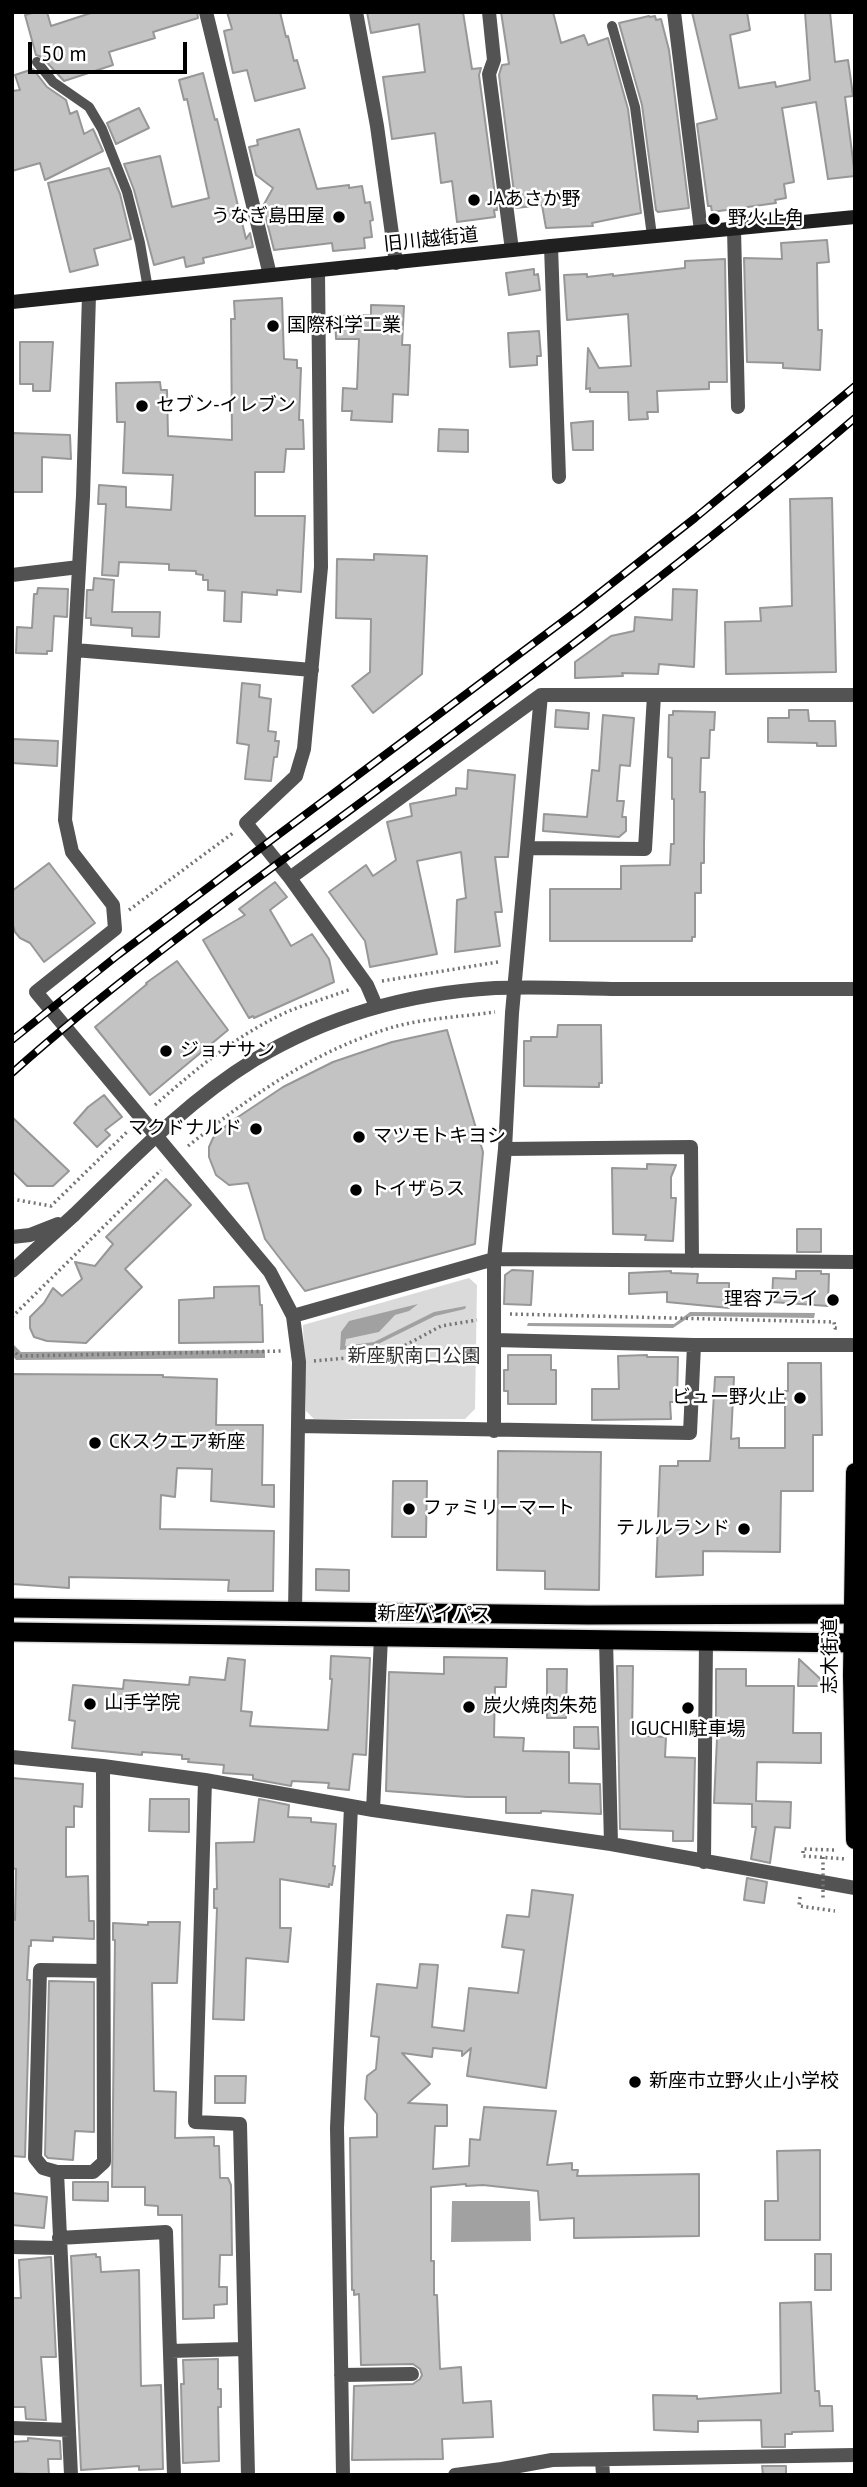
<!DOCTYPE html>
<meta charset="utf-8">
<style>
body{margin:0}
#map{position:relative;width:867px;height:2487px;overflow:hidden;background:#fff;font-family:"PT Sans",sans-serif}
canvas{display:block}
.frame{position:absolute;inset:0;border:14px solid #000;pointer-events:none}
.scale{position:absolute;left:28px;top:42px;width:159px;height:32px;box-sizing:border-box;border:4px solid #000;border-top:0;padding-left:9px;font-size:21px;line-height:24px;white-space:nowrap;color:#000;-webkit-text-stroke:5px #fff;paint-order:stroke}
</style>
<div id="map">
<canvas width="867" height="2487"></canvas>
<div class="frame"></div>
<div class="scale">50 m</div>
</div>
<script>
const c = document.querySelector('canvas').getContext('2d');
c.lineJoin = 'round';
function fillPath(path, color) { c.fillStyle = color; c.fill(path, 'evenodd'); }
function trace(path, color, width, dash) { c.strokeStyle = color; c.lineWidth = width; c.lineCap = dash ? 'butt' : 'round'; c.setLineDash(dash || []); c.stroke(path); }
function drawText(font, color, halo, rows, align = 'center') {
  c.font = font + ' "PT Sans","Noto Sans JP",sans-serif'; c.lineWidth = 5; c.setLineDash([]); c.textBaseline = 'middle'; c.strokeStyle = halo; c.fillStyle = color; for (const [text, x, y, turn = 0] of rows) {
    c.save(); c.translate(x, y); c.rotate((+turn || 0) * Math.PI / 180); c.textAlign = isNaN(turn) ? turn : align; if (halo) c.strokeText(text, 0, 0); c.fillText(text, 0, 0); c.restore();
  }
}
const green = new Path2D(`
 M469 1278 477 1285 475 1409 465 1419H314L306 1411 303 1325Z`);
const water = new Path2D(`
 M418 1304 409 1311 395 1315 379 1332 346 1339 345 1346 374 1342 434 1312 466 1306 465 1309 435 1316 374 1346 340 1350 341 1332 349 1321Z
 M690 1312 815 1313 814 1318 691 1316 673 1328 527 1326 528 1323 674 1324Z
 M12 1343 21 1352 265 1350V1358L16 1360 12 1355Z
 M452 2201H530L531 2241 451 2242Z`);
const building = new Path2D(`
 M36 12H47L51 26 94 12H197L198 18 153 32 155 38 109 52 113 65 64 81 42 57 36 55 25 15Z
 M227 12H280L286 37 288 36 294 61 297 60 305 88 255 101 247 70 233 73 224 31 232 29Z
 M367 12H463L472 69 481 68 479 75 497 210H494L495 217 457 222 452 181 441 183 435 133 392 139 383 77 425 72 419 24 371 33Z
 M501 12H553L561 43 584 35 588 45 608 38 628 109 641 213 592 223 593 226 546 228 542 205 516 208 499 75 502 65 509 64Z
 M692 12H747L750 30 730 35 739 88 775 82 776 87 810 80 805 12H830L835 62 848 60 851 81 853 96 845 97 855 176 828 179 816 102 782 108 794 182 784 184 786 198 775 200 776 203 712 212 711 206H708L697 124 717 119Z
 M649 16 650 17 655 16 656 20 661 19 669 50 689 208 658 212 656 210 642 105 619 23Z
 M33 69 47 87 66 100 70 114 77 111 84 134 93 129 103 151 45 180 40 163 12 171V91L20 90 15 75Z
 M203 73 215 120 217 119 246 239 250 233 253 247 203 258 204 263 186 267 184 257 154 265 134 190 124 164 160 156 172 207 209 198 187 99 184 100 179 80Z
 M139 108 149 128 116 144 107 123Z
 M299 129 317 189 349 185V188L362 186 365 203 370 202 373 220 370 221 372 237 364 238 365 248 333 251 332 243 274 250 263 206 273 188 256 175 249 147 258 145 257 140Z
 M109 168 120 194 131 239 94 249 98 265 70 272 48 183Z
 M827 240 829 262 817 263 818 330H822L820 370 783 368V363L747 362 744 258 782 259 781 243Z
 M725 259 727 382H709V389L657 391 658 412H647L648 419 629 420 628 392H590V388L586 389 588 348 599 368 631 366 628 314 567 320 564 275 587 274V277L613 274V276L685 268V261Z
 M534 269V275L538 274 540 290 509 295 506 273Z
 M282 298 284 359 297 360V368H301L299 420H303L304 449H286L284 472H255V516H305L301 592 277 590V595L242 592 241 622 224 621 225 591 208 590V580H203V575L196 574V571L169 570V564L119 562 118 576 102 575 106 504H98L99 485 126 487V507L171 510 173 475 123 473 125 422H117L116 383 160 382 161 390H167L168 436 232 440 231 319H235L234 301Z
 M371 305 404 306 402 345H410L408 395 393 394 392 422 351 420 352 411H342L343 388 357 389 359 339H336L335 316 371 315Z
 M539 331 541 356H537V365L510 367 508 333Z
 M20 342H53L50 391H33V384H20Z
 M593 421V450H573L571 423Z
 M439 429 468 430V452L438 451Z
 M12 433 70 435 71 459 42 457V492H12Z
 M832 498 836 672 726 674 725 622 761 621 760 608 792 606 790 499Z
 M374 554 427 556 422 674 373 713 352 686 370 672 371 619 336 618 337 559 374 560Z
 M94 578 114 580 112 612H160L159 637 132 636V628L91 625V618H86L87 590H93Z
 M38 588 68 589 67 617 54 616 52 651H47V654L16 653 17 627 32 628 34 594H37Z
 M673 589 697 590 694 667 659 664 658 674 622 673 623 676 575 678V662L611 636 634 631 635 617 672 620Z
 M242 683 260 685 259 697 271 699 268 731 276 732 275 741H279L277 757H274L271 781 245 779 249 745 237 743Z
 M556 710 589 713 588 729 555 727Z
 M789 710H808L809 721H835L836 746H817V743L768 742V718H789Z
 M673 711 715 712 714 730H710L709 758H701L700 792H705L704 845V863H701V893H695V937H692V941H550V889H621V866L670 865 671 844H674V799H672V758L668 757 669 715H673Z
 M603 715 634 718 630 766 620 765 617 801H624L622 817H626V831L619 837 543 831 544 814 587 817 592 770 599 771Z
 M12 739 58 741 57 766 12 763Z
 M468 770 515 775 508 857H495L502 912H495L500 946 455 952 457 900 466 898 461 852 417 861 437 954 370 967 365 941 329 892 366 865 373 876 396 860 387 822 412 816 410 804 456 795V788L467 789Z
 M49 863 95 923 44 962 30 943 20 938 15 932 12 922V891Z
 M275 882 287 897 270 910 291 946 312 934 329 959 334 982 254 1018 253 1016 249 1018 203 940 245 915 239 909Z
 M177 961 228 1030 150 1095 95 1027 147 984 146 983Z
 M558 1025H601L602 1083H599V1087L524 1086V1041H531V1037H557Z
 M447 1030 483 1152 475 1244 305 1291 265 1239 248 1183 229 1185 216 1175 209 1157V1147L213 1138 229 1123 283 1087 333 1062 392 1042Z
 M104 1095 122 1117 105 1130 110 1135 97 1147 74 1123 88 1107Z
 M12 1117 69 1171 53 1186H27L12 1171Z
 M647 1164 676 1165 671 1177V1198H676L673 1241 645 1240 646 1235 613 1234 612 1168 647 1169Z
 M166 1179 191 1205 125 1269 142 1287 86 1343 47 1341 34 1337 30 1328V1317L44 1303 53 1288 62 1296 82 1279 75 1262 95 1266 113 1244 106 1237Z
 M797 1229H821V1252H797Z
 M512 1270 533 1271 531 1305 504 1304 505 1275Z
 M671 1271V1273L698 1274 697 1283H729V1308L667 1302V1292L629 1294V1273Z
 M796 1271H821V1274H829L828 1306 772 1302 773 1278 796 1279Z
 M259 1286 260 1305H262L263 1342 179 1343V1300L214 1298V1287Z
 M508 1355H551V1370H556V1404H508V1391H504V1370H508Z
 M647 1355V1357H678L677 1402H670L671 1419 592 1420V1389H619L618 1356Z
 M788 1363H821L822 1435H813V1491H781L780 1552 703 1551V1575L656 1577 660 1466H678V1461H710L715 1377H734L731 1439 739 1438V1448H785V1391H788Z
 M12 1374 163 1375V1377L217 1379 216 1425H263L262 1485H274V1507L211 1501 212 1469 177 1468 175 1497 161 1495 160 1529 274 1531 273 1591H228L229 1580 69 1577V1588L12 1584Z
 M498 1451 601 1452 599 1590 545 1589V1571L497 1570Z
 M393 1481H427L426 1537H392Z
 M316 1569 349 1570V1591L316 1590Z
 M331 1656 370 1658 366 1755 353 1754 349 1790 328 1788 329 1783 292 1781 291 1786 253 1779V1775L223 1773 224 1765 188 1762 189 1759H182V1755L142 1752V1755L72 1748 75 1721 69 1720 73 1685 123 1689 124 1680 189 1685 190 1677 225 1680 228 1658 245 1660 241 1711 252 1712 250 1726 328 1730 332 1679H330Z
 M444 1657 507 1658 506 1687H495L494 1737 524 1738 523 1751 569 1752V1783L600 1784 601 1814 541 1811V1813H506V1797H467L386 1791 389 1672 444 1674Z
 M799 1659 828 1686H798Z
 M617 1666H633L632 1735 666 1737 665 1757 695 1758 693 1841H673V1831L620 1829Z
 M547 1669H567L566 1718H547Z
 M716 1669H746V1686H794L793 1733H821V1763L757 1762 756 1801 791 1802 790 1828 775 1827 770 1863 751 1859 756 1827H752V1804L714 1803 718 1717H716Z
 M574 1727H598L599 1749 574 1748Z
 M12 1778 83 1784 82 1807 74 1806V1827H66V1877L88 1876 89 1921H94V1939L53 1937V1941L31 1940V1946H29L27 1980H30L25 2157 12 2156V1920H15L16 1869 12 1868Z
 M150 1799H189V1832L149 1831Z
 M259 1799 289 1805 288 1817 311 1818V1822L336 1824 333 1866H335L332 1885 329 1884V1887L280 1879V1928H291L288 1962 246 1958 244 2020 213 2019 217 1908H214V1889H217L216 1843 254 1842Z
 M747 1878 767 1882 764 1903 744 1900Z
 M532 1890 573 1895 546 2088 467 2076 471 2048 462 2056V2051L433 2048 432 2057 402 2053 430 2084 408 2103 447 2105V2126H435L433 2169 469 2166 470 2139 480 2140 484 2107 556 2111 547 2165 572 2163V2170H578L577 2176 699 2174V2236L574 2238V2218L540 2220 538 2191 483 2185 466 2186V2184L431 2187V2261H434V2295H437L440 2369 461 2367 463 2403 491 2401 493 2437 442 2439 443 2459 352 2460 354 2386 413 2384 420 2379 422 2375 420 2369 413 2364 361 2365 359 2294 354 2295V2290H352L350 2138 377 2137V2114L365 2099 367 2076 376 2069 379 2037 371 2036 377 1984 417 1988 420 1964 438 1965 432 2027 464 2031 469 1988 518 1993 524 1950 502 1947 507 1915 529 1917Z
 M148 1922H180L177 1983H152L154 2091 176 2092 175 2138 214 2137V2146H219L220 2178H228L231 2185 232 2255H220L219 2287H227V2304L214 2305V2318L183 2319 182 2215H158V2206L145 2205V2187H112L115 1940H113V1923L148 1925Z
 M49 1981 94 1982V2132L75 2131 73 2160 48 2158 45 2155Z
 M215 2076H246L245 2103H215Z
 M820 2150V2240H765V2201H778L777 2151Z
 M73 2182H108V2201L73 2200Z
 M12 2193 47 2197 44 2228 12 2225Z
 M96 2254V2257H100L101 2272 139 2270 141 2386 161 2385 163 2469 139 2470V2466L81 2470 71 2256Z
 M815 2254H831V2290H815Z
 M51 2257 56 2357H41L46 2420 26 2419 25 2407H12V2298H21L19 2260Z
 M811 2302 815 2391H819L820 2406H832L833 2431 792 2432V2434H785V2447H762L761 2420 698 2421V2432L654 2430 653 2395 697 2396V2399L781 2393 780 2303Z
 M218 2359V2389H221V2407H218L219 2461 183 2463 181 2384H184L183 2360Z
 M28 2438 60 2441 61 2459H48L49 2475 12 2473V2442L28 2441Z
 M762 2466H786V2475H763Z`);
const path = new Path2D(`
 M129 910 233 833
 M382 981 498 962
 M155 1105C196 1069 238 1034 289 1011 309 1003 330 997 351 989
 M188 1146C251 1096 312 1052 390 1028 423 1018 461 1017 495 1012
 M12 1199 51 1206 129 1130
 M510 1314 834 1322 835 1328H837
 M12 1317 161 1170
 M12 1349 19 1356 282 1351
 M314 1361 389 1354 441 1326 477 1320
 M834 1850 803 1849V1856L847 1859
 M800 1897 799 1906 835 1911`);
const service = new Path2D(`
 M612 26 635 107 652 236
 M37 62 53 82 89 107 102 129 127 192 140 243 148 289`);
const minor = new Path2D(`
 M206 12 270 275
 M356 12 377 126 396 263
 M489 12 494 60 489 74 512 250
 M674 12 701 231
 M734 228 738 407
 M551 246 559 477
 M318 272 321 567 304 749 296 776 246 823 290 878 367 985 376 1006
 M89 295 83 496 65 820 72 852 113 905 115 929 36 992 270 1272 293 1316 299 1362 295 1612
 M12 575 79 567
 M75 650 312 670
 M527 848 645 849 654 695
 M290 878 541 695H855
 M505 1149 691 1147 692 1261
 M12 1237 30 1235 58 1224
 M12 1271 74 1215
 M293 1316 494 1259 855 1262
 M494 1340 694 1345
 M298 1426 690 1433 694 1345H855
 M494 1431V1259L505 1149 512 1013 541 695
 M606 1640 611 1844
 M12 1757 103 1766 205 1780 373 1810 611 1844 855 1888
 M103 1766 104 2162 93 2172H57L43 2168 35 2158 40 1970 103 1971
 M205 1780 195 2122 240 2124 248 2475
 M373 1810 381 1637
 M704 1862 706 1641
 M57 2172 71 2475
 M59 2238 166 2232 174 2475
 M12 2247 59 2248
 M170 2351 245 2349
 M341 2375 412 2374
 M12 2428 69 2430
 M602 2460 603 2475
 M343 2475 337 2128 351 1806
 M455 2475 502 2469
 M503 2475 502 2469 552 2460 855 2455`);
const tertiary = new Path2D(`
 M74 1215C131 1160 186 1102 254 1060 327 1016 410 993 495 988 541 986 587 989 633 989 707 989 781 989 855 989`);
const secondary = new Path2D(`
 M12 302 551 246 855 217`);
const primary = new Path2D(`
 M855 1472 852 1675 855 1840`);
const trunk = new Path2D(`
 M12 1608 588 1615 855 1614
 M12 1632 855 1643`);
const rail = new Path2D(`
 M12 1040 118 955 578 610 695 518 855 386
 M12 1073C123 974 245 888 364 800 531 677 697 553 855 418`);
const pathBridge = new Path2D(`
 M823 1857V1899`);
const markers = [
 [474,200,7,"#000"],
 [339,217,7,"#000"],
 [714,219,7,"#000"],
 [273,326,7,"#000"],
 [142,406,7,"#000"],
 [166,1051,7,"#000"],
 [256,1129,7,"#000"],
 [359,1137,7,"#000"],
 [356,1190,7,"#000"],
 [833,1300,7,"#000"],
 [800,1398,7,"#000"],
 [95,1443,7,"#000"],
 [409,1509,7,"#000"],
 [744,1529,7,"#000"],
 [90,1704,7,"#000"],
 [469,1707,7,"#000"],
 [688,1708,7,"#000"],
 [635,2082,7,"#000"]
];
const poiNames = [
 ["JAあさか野",488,200],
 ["うなぎ島田屋",325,217,"right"],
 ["野火止角",728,219],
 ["国際科学工業",287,326],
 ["セブン-イレブン",156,406],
 ["ジョナサン",180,1051],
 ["マクドナルド",242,1129,"right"],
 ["マツモトキヨシ",373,1137],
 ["トイザらス",370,1190],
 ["理容アライ",819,1300,"right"],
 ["ビュー野火止",786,1398,"right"],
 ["CKスクエア新座",109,1443],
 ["ファミリーマート",423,1509],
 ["テルルランド",730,1529,"right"],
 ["山手学院",104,1704],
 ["炭火焼肉朱苑",483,1707],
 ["IGUCHI駐車場",688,1730,"center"],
 ["新座市立野火止小学校",649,2082]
];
const streetNames = [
 ["旧川越街道",431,240,-6],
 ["新座バイパス",434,1615,1],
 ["志木街道",831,1656,-90]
];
const parkNames = [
 ["新座駅南口公園",414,1357]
];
fillPath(green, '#dadada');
fillPath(water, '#a1a1a1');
fillPath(building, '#c3c3c3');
trace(building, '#979797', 2);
trace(primary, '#dbdbdb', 20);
trace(trunk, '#dbdbdb', 22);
trace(path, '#757575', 3.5, [2, 3.5]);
trace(service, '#535353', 10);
trace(minor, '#535353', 14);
trace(tertiary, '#535353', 14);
trace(secondary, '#202020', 14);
trace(primary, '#000', 18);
trace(trunk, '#000', 19);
trace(rail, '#000', 8);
trace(rail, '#fff', 5, [16]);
trace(pathBridge, '#757575', 3.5, [2, 3.5]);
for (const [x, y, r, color] of markers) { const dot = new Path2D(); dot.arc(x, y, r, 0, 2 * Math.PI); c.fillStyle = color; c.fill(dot); trace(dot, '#fff', 2.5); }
drawText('19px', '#000', '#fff', poiNames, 'left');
drawText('19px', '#000', '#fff', streetNames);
drawText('19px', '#313131', '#fff', parkNames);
</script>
